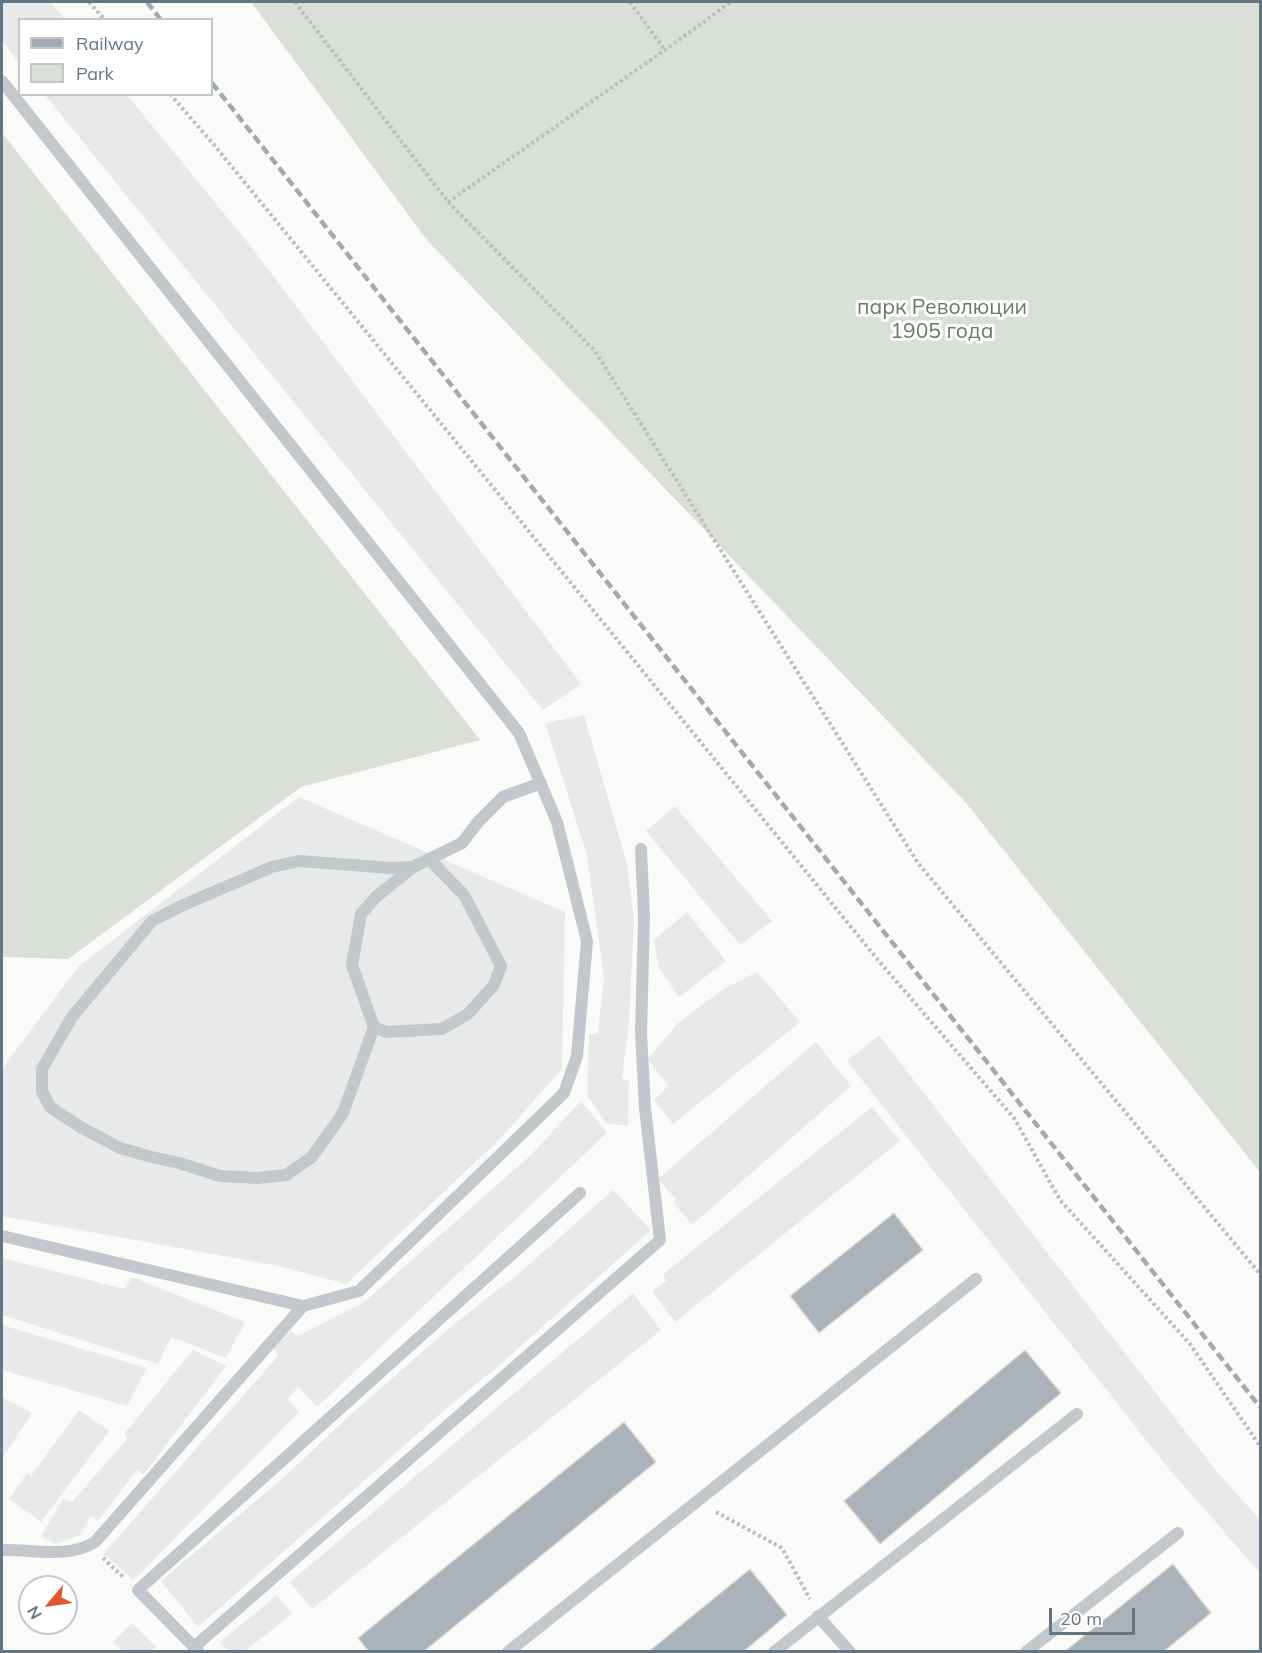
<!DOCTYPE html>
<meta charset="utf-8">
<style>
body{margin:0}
#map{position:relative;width:1262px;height:1653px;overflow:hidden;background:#fafaf8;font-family:Mulish,sans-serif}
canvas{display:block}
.frame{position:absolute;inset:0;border:3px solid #657683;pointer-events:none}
.legend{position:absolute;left:18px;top:18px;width:195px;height:78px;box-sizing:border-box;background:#fff;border:2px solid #c1c8cd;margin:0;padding:8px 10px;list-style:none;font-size:18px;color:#657683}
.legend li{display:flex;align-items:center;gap:12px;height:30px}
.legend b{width:30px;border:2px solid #c1c8cd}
.north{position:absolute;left:18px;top:1575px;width:60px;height:60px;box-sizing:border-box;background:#fff;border:2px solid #c1c8cd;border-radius:50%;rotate:241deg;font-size:16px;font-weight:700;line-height:24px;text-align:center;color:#657683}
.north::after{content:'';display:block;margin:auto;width:21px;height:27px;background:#e4572e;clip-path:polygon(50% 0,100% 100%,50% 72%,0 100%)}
.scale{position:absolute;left:1049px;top:1608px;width:86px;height:27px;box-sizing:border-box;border:3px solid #657683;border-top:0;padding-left:8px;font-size:18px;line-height:21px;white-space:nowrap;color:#657683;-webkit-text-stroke:4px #fff;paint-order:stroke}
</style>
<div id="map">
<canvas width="1262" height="1653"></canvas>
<div class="frame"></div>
<ul class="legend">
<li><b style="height:8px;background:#a2aab0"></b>Railway</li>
<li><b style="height:16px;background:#dadfd7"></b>Park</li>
</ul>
<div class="north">N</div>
<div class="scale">20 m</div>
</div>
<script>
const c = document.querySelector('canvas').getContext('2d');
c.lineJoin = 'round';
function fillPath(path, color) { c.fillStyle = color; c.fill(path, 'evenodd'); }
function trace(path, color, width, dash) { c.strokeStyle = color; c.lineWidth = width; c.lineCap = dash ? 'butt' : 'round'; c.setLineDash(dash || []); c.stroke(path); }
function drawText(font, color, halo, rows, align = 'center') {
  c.font = font + ' Mulish,sans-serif'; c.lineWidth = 6; c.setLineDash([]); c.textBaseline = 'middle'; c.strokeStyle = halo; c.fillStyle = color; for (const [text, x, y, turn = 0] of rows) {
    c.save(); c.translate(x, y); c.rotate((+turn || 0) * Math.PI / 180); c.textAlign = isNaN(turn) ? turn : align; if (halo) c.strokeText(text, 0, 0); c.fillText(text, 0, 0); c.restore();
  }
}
const built = new Path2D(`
 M2 2H50L65 19 20 20 19 63 2 40Z
 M45 95H127L249 244 581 684 543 710Z
 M584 715 627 864 634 921 629 1022 622 1078 629 1081 628 1126 606 1123 587 1095 589 1035 598 1033 604 978 587 855 545 723Z
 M299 797 565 912 562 1069 501 1138 346 1284 279 1266 2 1216V1069L79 966Z
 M675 806 772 921 740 945 646 831Z
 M687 912 726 961 679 997 659 968 654 940Z
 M757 972 800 1022 673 1124 654 1100 668 1086 648 1059 677 1024 722 990Z
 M879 1035 1213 1467 1260 1520V1573L1165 1464 847 1061Z
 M816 1042 851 1086 692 1225 673 1202 676 1199 658 1179Z
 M581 1101 607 1133 317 1407 298 1387 288 1399 299 1412 134 1580 103 1554 279 1355 273 1348 291 1331 298 1336 364 1302 530 1156Z
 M872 1107 900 1141 675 1322 652 1291 666 1281 663 1274Z
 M613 1190 651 1230 494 1370 449 1406 198 1627 161 1581 283 1478 348 1417 454 1324 516 1276Z
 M2 1258 124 1289 132 1277 245 1322 226 1358 171 1337 158 1364 2 1315Z
 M633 1293 661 1330 312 1609 290 1582Z
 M2 1325 147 1368 127 1406 2 1370Z
 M193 1350 226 1366 144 1474 137 1470 98 1521 91 1516 80 1535 55 1544 41 1536 63 1499 72 1502 127 1439 124 1434Z
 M2 1397 32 1413 2 1459Z
 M79 1410 109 1431 41 1522 9 1499 27 1473 31 1476Z
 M277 1595 292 1614 245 1651H228L220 1642Z
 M132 1623 156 1647 152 1651H122L113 1642Z`);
const green = new Path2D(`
 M251 2H1260V1172L966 803 427 240Z
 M2 133 480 740 301 787 68 959 2 957Z`);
const building = new Path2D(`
 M894 1213 923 1250 819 1333 790 1296Z
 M1025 1350 1061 1393 880 1544 844 1501Z
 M624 1422 656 1462 423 1652H369L358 1638Z
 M1173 1564 1211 1613 1163 1652H1064Z
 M750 1569 787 1615 743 1652H648Z`);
const path = new Path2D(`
 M89 2 105 20
 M295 2 448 202 595 351 918 863 1260 1274
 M630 2 665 50
 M170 94 215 146 878 960 1014 1118 1060 1200 1190 1344 1260 1446
 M448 202 665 50 731 2
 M716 1512 782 1548 810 1599
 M103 1558 124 1578`);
const lane = new Path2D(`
 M2 81 519 733 557 822 587 941 577 1056 564 1093 359 1291 303 1306 2 1236
 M413 867 376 897 361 914 352 965 374 1027 343 1113 312 1157 286 1175 257 1178 220 1176 179 1163 152 1157 120 1148 82 1128 50 1107 42 1091V1069L72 1017 152 921 181 906 272 867 299 861 391 868 413 867 462 843 478 822 503 797 541 783
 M374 1027 386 1032 442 1029 468 1014 494 985 501 966 464 895 430 860
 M2 1550C32 1549 68 1559 95 1542L303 1306
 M818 1616 850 1652
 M194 1647 660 1240 645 1108 641 1033 644 916 641 849
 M198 1651 138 1590 580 1193
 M508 1652 976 1279
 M774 1652 1077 1414
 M1026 1652 1178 1533`);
const rail = new Path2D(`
 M147 2 161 20
 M212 83 1260 1407`);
const parkNames = [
 ["парк Революции",942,308],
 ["1905 года",942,332]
];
fillPath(built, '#e8e9e9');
fillPath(green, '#dadfd7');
fillPath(building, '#aab3b9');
trace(building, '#dcdcda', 1.5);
trace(path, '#bbbfc2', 4, [3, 3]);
trace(lane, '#c3c8cc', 12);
trace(rail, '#a2aab0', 4.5, [9, 4.5]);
drawText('21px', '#687a64', '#fff', parkNames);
</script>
